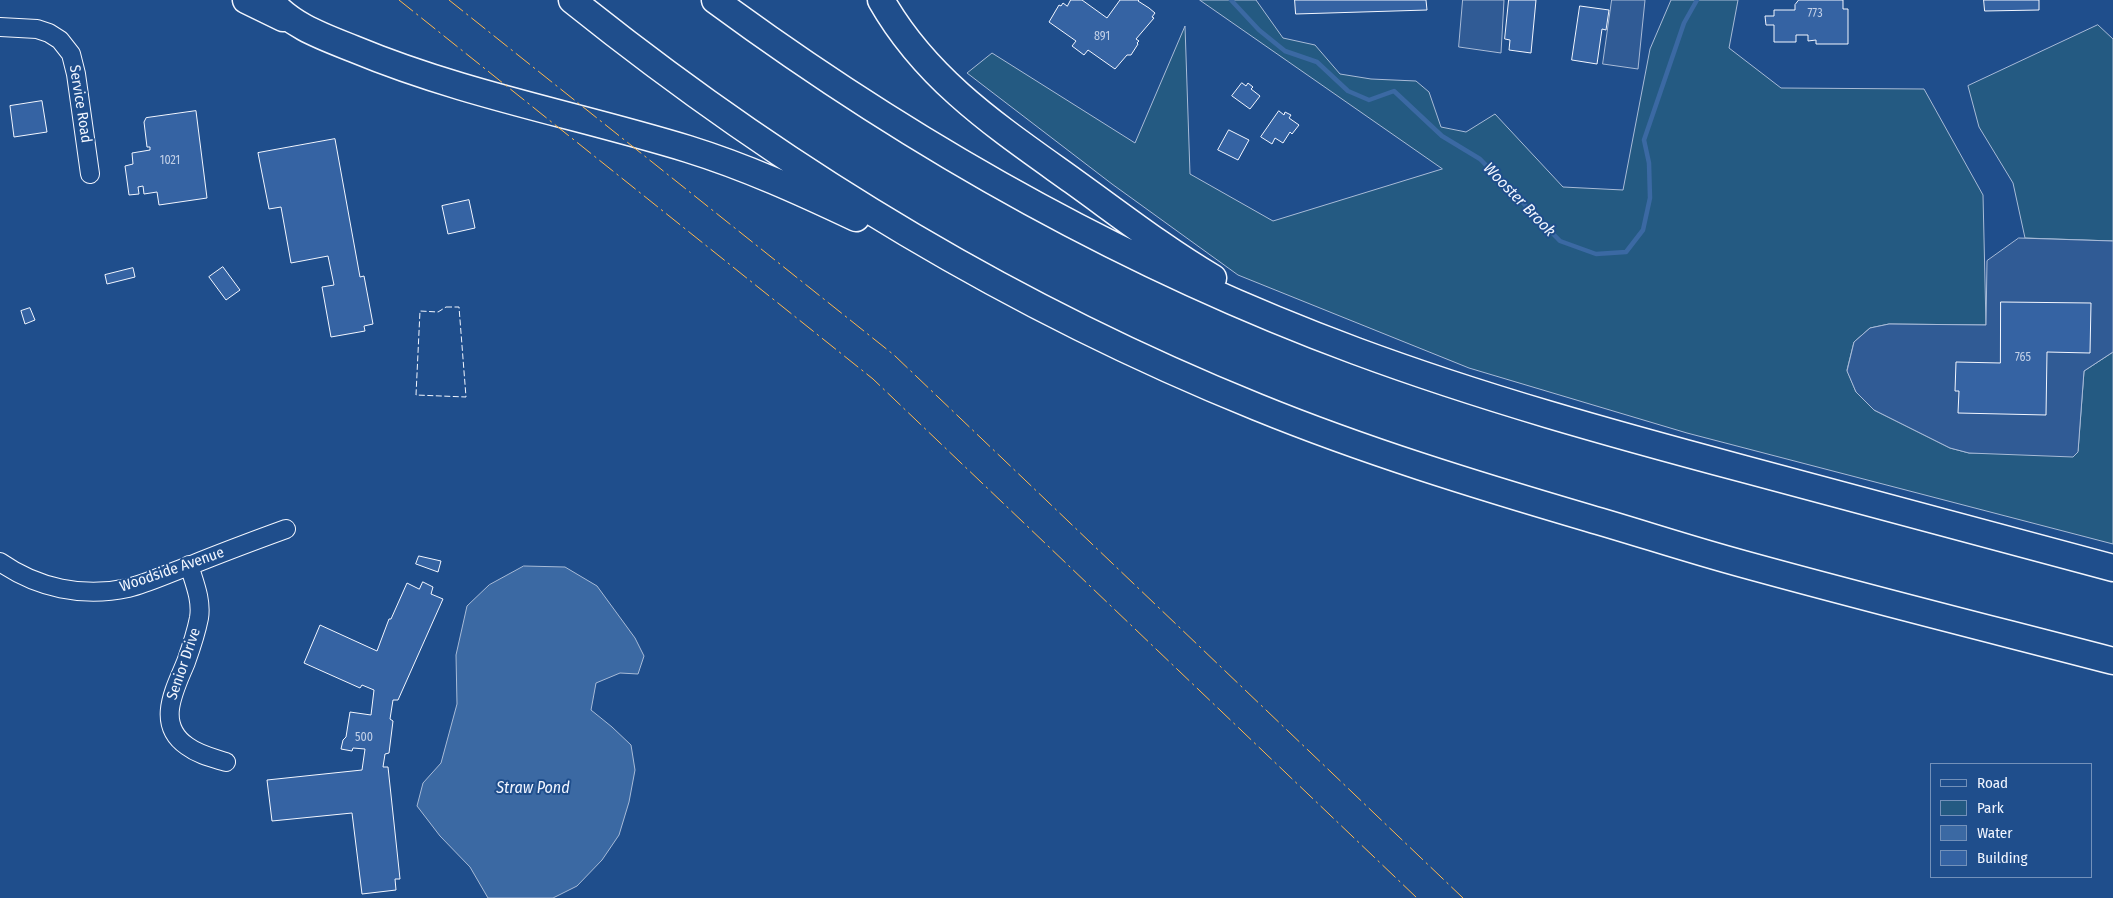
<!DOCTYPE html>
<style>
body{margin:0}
#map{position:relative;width:2113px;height:898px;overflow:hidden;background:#1f4e8c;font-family:"Fira Sans Condensed",sans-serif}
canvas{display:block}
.legend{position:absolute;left:1930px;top:763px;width:162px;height:115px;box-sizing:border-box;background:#1f4e8c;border:1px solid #7391ba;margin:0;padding:6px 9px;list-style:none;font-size:15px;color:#f2f6ff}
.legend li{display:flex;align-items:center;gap:10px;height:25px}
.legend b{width:25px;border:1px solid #7391ba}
</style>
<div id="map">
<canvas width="2113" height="898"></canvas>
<ul class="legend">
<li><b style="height:6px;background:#1f4e8c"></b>Road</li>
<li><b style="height:14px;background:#245a82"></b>Park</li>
<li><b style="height:14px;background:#3b69a3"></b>Water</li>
<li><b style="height:14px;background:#3563a3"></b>Building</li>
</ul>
</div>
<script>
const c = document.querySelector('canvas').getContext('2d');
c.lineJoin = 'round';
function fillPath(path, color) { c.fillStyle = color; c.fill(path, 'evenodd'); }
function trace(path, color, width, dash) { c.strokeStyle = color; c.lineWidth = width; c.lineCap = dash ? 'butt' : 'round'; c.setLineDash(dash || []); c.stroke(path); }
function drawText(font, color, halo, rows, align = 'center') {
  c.font = font + ' "Fira Sans Condensed",sans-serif'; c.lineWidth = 4; c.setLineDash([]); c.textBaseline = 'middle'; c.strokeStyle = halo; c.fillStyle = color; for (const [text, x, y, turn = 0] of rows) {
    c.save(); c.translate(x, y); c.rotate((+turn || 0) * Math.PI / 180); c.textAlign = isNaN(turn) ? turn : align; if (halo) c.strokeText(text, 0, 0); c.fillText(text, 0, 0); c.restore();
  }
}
const green = new Path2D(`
 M1200 0H1256L1283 38 1315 45 1340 74 1371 79 1416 81 1429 92 1441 127 1466 132 1495 114 1563 187 1623 190 1650 49 1671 0H1738L1729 48 1781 88 1924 89 1983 195 1986 325 1889 324 1870 328 1854 342 1847 370 1856 392 1874 410 1950 448 1969 453 2078 451 2084 371 2113 352V544L1687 433 1469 368 1238 275 1112 184 967 73 992 53 1135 143 1185 26 1190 174 1273 221 1442 169Z
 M2098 25 2113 39V241L2025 238 2013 183 1979 127 1968 86Z`);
const parking = new Path2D(`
 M1463 0H1504L1501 53 1459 47Z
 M1612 0H1645L1638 69 1603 64Z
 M2019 238 2113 241V352L2084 371 2078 452 2073 457 1969 453 1950 448 1874 410 1856 392 1847 371 1854 342 1870 328 1889 324 1986 325 1987 261Z`);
const water = new Path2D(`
 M524 566 565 567 597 586 635 638 644 656 638 674 620 673 596 683 591 710 612 727 631 745 635 770 629 802 619 835 602 860 577 886 553 898H488L470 867 440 836 417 806 423 783 441 763 457 704 456 655 467 606 489 585Z`);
const stream = new Path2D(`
 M1231 0 1259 30 1285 51 1317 62 1348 91 1369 100 1394 91 1442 136 1480 159 1560 241 1596 254 1626 252 1643 230 1650 198 1649 163 1644 140 1684 23 1697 0`);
const building = new Path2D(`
 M1071 0H1082L1107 18 1120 0H1139L1138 1 1149 8 1155 13 1152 17 1154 18 1136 39 1139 41 1137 43 1138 44 1131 55H1127L1115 69 1088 50 1084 55 1072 46 1076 41 1049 22 1059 5 1061 6 1063 3 1067 6Z
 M1295 0H1426L1427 10 1296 14Z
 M1509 0H1536L1531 53 1509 50 1510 40 1505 39Z
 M1799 0H1843V9H1848V44H1816V40L1808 41V35H1796V42H1774V25H1766L1765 16H1774V10H1795V5Z
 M1984 0H2039V10L1985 11Z
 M1580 6 1609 10 1606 30 1602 29 1597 64 1572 60Z
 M1242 83 1246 86 1248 83 1253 87 1251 89 1260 96 1250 109 1232 96Z
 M42 101 47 132 14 137 10 106Z
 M196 111 207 198 159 205 157 192 144 194 143 186 138 187 139 194 129 195 125 166 133 164 132 153 150 150V147H147L144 122 146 118Z
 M1279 111 1284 115 1285 112 1291 115 1289 118 1299 125 1292 134 1290 132 1283 143 1275 138 1272 144 1261 137Z
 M1229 130 1249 140 1238 160 1218 150Z
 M335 139 360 277 364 276 373 324 364 326 365 331 331 337 322 287 334 285 328 256 291 263 281 207 269 209 258 153Z
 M469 200 475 228 448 234 442 206Z
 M223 267 240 290 226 300 209 277Z
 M133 268 135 277 107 284 105 275Z
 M2001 302 2091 303 2090 353 2047 352 2046 415 1958 413 1959 391H1955L1956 362 2000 363Z
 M30 308 35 320 25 324 21 311Z
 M419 556 441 561 438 572 416 564Z
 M423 582 433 587 431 594 443 599 398 700H393L390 719 393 721 389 753 385 754 383 767H388L400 879H395L396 890 362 894 352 813 272 821 267 780 362 770 365 749 353 748 352 751 341 749 343 740 346 737 350 712 371 715 374 690 362 685 360 688 304 663 320 625 377 651 389 619H391L407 583 419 589Z`);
const minor = new Path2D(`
 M0 27 37 29 49 33 60 40 71 54 76 74 90 174
 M0 562C37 588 83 598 128 588 148 583 169 573 189 566 221 553 253 541 286 529
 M189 565C194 582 202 600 199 618 196 633 191 648 186 662 175 689 155 724 187 746 199 755 213 758 226 762`);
const highway = new Path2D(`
 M246 0 283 18
 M270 0C291 26 324 37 354 49 462 94 577 115 688 149 746 167 801 192 856 218
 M572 0C780 167 1010 307 1257 407 1365 451 1476 485 1588 518 1640 533 1691 550 1743 564 1866 598 1990 629 2113 661
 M715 0C912 145 1127 266 1356 351 1483 398 1613 434 1744 469 1867 502 1990 535 2113 568
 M881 0C927 81 999 128 1073 181 1119 214 1164 249 1213 278`);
const fence = new Path2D(`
 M446 307H459L466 397 416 395 420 311 438 312Z`);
const power = new Path2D(`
 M399 0 873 379 1417 898
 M449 0 894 355 1463 898`);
const numberNames = [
 ["773",1815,14],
 ["891",1102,37],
 ["1021",170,161],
 ["765",2023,358],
 ["500",364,738]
];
const streetNames = [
 ["Service Road",80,104,81],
 ["Woodside Avenue",172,570,-19],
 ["Senior Drive",184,664,-71]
];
const waterNames = [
 ["Wooster Brook",1519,200,46],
 ["Straw Pond",533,789]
];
fillPath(green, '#245a82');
trace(green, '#a8bbd7', 1);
fillPath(parking, '#305b95');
trace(parking, '#a8bbd7', 1);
fillPath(water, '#3b69a3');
trace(water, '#a8bbd7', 1);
trace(stream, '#3b69a3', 4.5);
fillPath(building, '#3563a3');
trace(building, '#f2f6ff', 1);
trace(minor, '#f2f6ff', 20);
trace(highway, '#f2f6ff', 29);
trace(minor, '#1f4e8c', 18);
trace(highway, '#1f4e8c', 26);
trace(fence, '#f2f6ff', 1, [6, 2.5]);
trace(power, '#ffb74d', 1, [18, 4, 2.5, 4]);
drawText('12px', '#c3d1e8', null, numberNames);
drawText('15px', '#f2f6ff', '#1f4e8c', streetNames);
drawText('italic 16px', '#f2f6ff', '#1f4e8c', waterNames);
</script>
